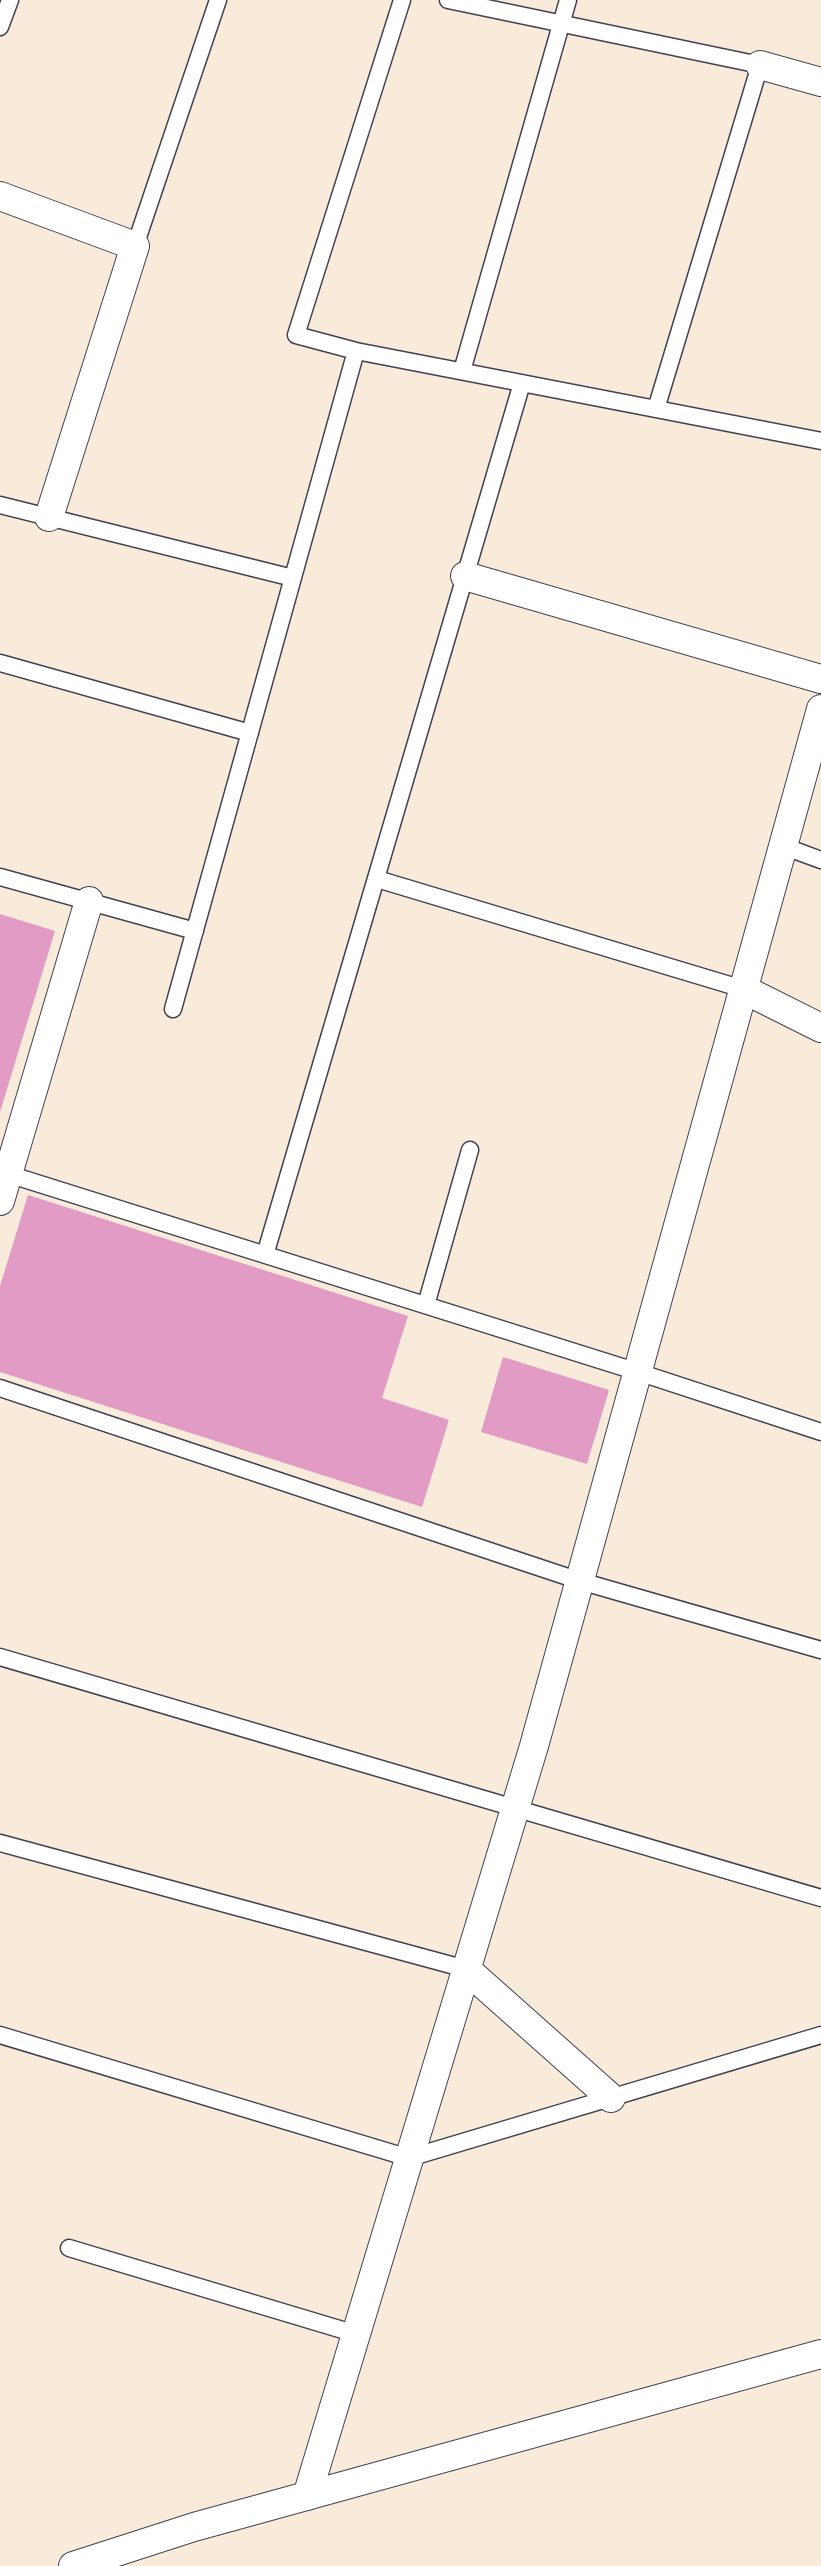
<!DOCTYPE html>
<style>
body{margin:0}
canvas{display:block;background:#f8ebd9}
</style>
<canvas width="821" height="2566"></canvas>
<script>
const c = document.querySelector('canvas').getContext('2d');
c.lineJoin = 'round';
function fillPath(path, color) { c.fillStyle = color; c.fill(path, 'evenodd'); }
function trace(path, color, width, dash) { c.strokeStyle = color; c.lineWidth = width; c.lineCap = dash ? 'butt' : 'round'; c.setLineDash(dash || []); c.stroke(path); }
const building = new Path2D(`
 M0 914 55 931 0 1112Z
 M28 1195 408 1316 382 1398 449 1420 422 1507 0 1372V1286Z
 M503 1357 609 1390 587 1464 481 1432Z`);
const service = new Path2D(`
 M448 0 760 65 656 409
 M0 27 10 0
 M135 246 218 0
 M356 351 296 335 402 0
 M462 371 568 0
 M0 505 293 578
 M0 663 250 733
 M783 846 821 860
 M0 877 195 931
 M377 879 743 989
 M173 1009 356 351 821 441
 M8 1174 638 1372 821 1432
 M265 1255 522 383
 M426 1305 470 1150
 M0 1388 580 1581 821 1650
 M0 1657 821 1898
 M0 1843 466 1969
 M0 2035 409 2158 821 2035
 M69 2248 356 2334`);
const minor = new Path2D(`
 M760 65 821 82
 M0 196 135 246 49 517
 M465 576 821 679
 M743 989 821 1028
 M0 1201 89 901
 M466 1969 611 2098
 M307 2496 534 1746 821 709`);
const tertiary = new Path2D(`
 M73 2566 194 2527 821 2354`);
fillPath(building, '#e19bc5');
trace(service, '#424053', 19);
trace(minor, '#424053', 30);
trace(tertiary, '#424053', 30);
trace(service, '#fff', 16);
trace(minor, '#fff', 28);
trace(tertiary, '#fff', 28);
</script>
